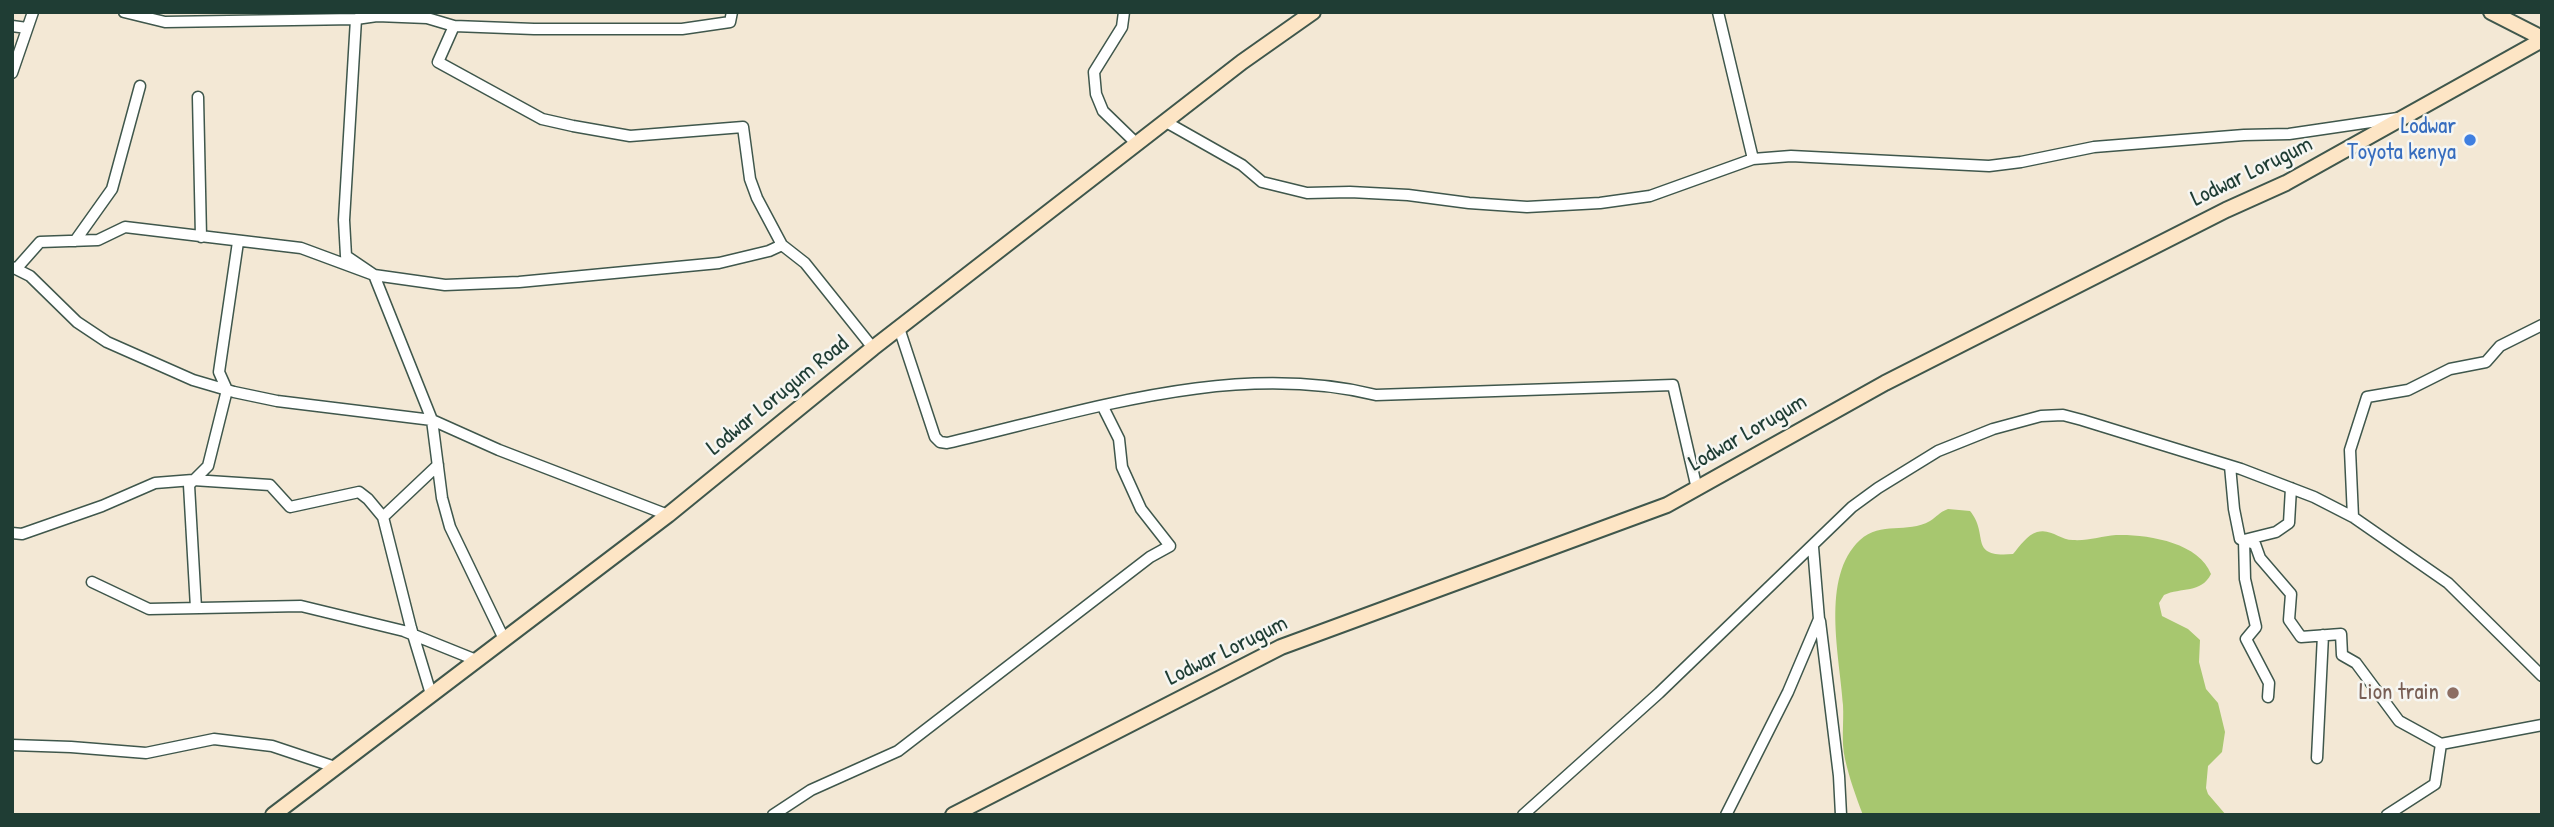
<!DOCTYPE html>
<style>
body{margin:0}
#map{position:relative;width:2554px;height:827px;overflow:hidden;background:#f3e8d5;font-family:"Patrick Hand",sans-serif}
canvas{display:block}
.frame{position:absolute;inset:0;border:14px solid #1f3d34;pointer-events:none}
</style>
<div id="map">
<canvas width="2554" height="827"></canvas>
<div class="frame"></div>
</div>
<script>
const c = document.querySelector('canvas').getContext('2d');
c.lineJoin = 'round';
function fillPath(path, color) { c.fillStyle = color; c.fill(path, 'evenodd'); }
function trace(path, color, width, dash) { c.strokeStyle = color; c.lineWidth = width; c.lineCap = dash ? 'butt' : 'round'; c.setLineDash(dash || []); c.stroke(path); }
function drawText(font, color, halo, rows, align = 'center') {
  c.font = font + ' "Patrick Hand",sans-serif'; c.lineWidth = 5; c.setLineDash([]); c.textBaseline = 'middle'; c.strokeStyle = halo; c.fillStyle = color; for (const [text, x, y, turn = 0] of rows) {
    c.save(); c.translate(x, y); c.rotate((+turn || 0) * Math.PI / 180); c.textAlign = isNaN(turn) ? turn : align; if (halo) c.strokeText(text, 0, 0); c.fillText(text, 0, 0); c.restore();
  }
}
const green = new Path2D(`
 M1948 509 1970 511C1990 535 1967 558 2013 554 2020 546 2027 535 2037 532 2051 528 2060 540 2073 540 2088 541 2102 536 2116 535 2146 534 2199 542 2211 574 2201 594 2181 587 2164 595L2159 603 2162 616 2188 629 2200 640 2199 662 2206 689 2218 703 2225 732 2222 752 2208 766 2206 788 2208 794 2226 815H1863C1856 797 1849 777 1845 759 1841 741 1844 723 1843 705 1840 657 1820 577 1860 540 1881 521 1907 534 1930 521 1938 516 1938 513 1948 509Z`);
const street = new Path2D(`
 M124 12 165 22 356 19 377 16 427 18 454 26 534 29H682L730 22 732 12
 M1124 12 1122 27 1094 72 1096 94 1103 111 1137 144
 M1718 12 1753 159
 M356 19 344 220 346 256 374 275 432 420 442 498 450 527 504 639
 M12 26 27 28
 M454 26 438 62 542 119 573 126 630 136 743 127 750 179 757 198 782 245 805 263 873 348
 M12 73 33 12
 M198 97 201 237
 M1166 122 1242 165 1262 182 1307 193 1350 192 1408 195 1469 203 1527 207 1600 203 1650 196 1753 159 1791 156 1989 166 2021 162 2094 147 2244 135 2289 134 2398 118
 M75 241 112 189 140 86
 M12 267 30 276 77 322 107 342 193 380 234 392 277 401 432 420 499 450 668 515
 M17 268 40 242 98 240 125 227 301 248 374 275 445 285 519 282 719 263 769 251 782 245
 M899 328 935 437 940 442 947 443C1086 411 1233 360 1376 395L1673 385 1697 489
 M2230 466 2234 509 2240 539 2255 544 2260 558 2291 594 2289 620 2301 637 2341 634 2342 655 2356 663 2399 721 2441 744
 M383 517 438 465
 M2353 517 2350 450 2367 397 2408 390 2450 369 2486 362 2500 346 2542 325
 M12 533 22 534 102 506 155 483 193 480 270 485 290 507 359 492 368 499 383 517 411 628 431 694
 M92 582 149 609 301 606 404 631 476 660
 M196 608 189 485 208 466 227 390 219 372 238 242
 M1820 621 1839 776 1841 815
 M2268 697 2269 683 2246 639 2256 627 2245 579 2244 540 2276 532 2289 523 2291 488
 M12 745 71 747 146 753 214 739 272 746 335 767
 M2317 758 2323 635
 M773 815 811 790 898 751 1150 557 1170 546 1141 509 1122 467 1119 439 1103 407
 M1523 815 1659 693 1852 507 1878 488 1938 451 1993 429 2041 416 2063 415 2082 420 2241 469 2314 497 2353 517 2448 583 2542 676
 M1726 815 1788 692 1819 619 1813 547
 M2387 815 2435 784 2441 744 2542 725`);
const secondary = new Path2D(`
 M2491 12 2542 38
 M273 815 668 515 873 348 1242 62 1313 12
 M953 815 1281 647 1667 505 1885 383 2226 210 2286 183 2542 40`);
const markers = [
 [2470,140,7,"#3f7fe0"],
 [2453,693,7,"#8d6e63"]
];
const shopNames = [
 ["Lodwar",2456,127],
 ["Toyota kenya",2456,153]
];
const streetNames = [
 ["Lodwar Lorugum",2252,172,-26],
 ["Lodwar Lorugum Road",778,396,-39],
 ["Lodwar Lorugum",1748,433,-30],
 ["Lodwar Lorugum",1227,651,-26]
];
const educationNames = [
 ["Lion train",2439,693]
];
fillPath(green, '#a7c76f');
trace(street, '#3f574c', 13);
trace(secondary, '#3f574c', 18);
trace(street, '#fff', 10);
trace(secondary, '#fde5c5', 14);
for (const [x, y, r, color] of markers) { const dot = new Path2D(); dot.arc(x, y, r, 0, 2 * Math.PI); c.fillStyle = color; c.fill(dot); trace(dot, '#f6f6f2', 2.5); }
drawText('23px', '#366cbe', '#f6f6f2', shopNames, 'right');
drawText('23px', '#1f3d34', '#f6f6f2', streetNames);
drawText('23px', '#785e54', '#f6f6f2', educationNames, 'right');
</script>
